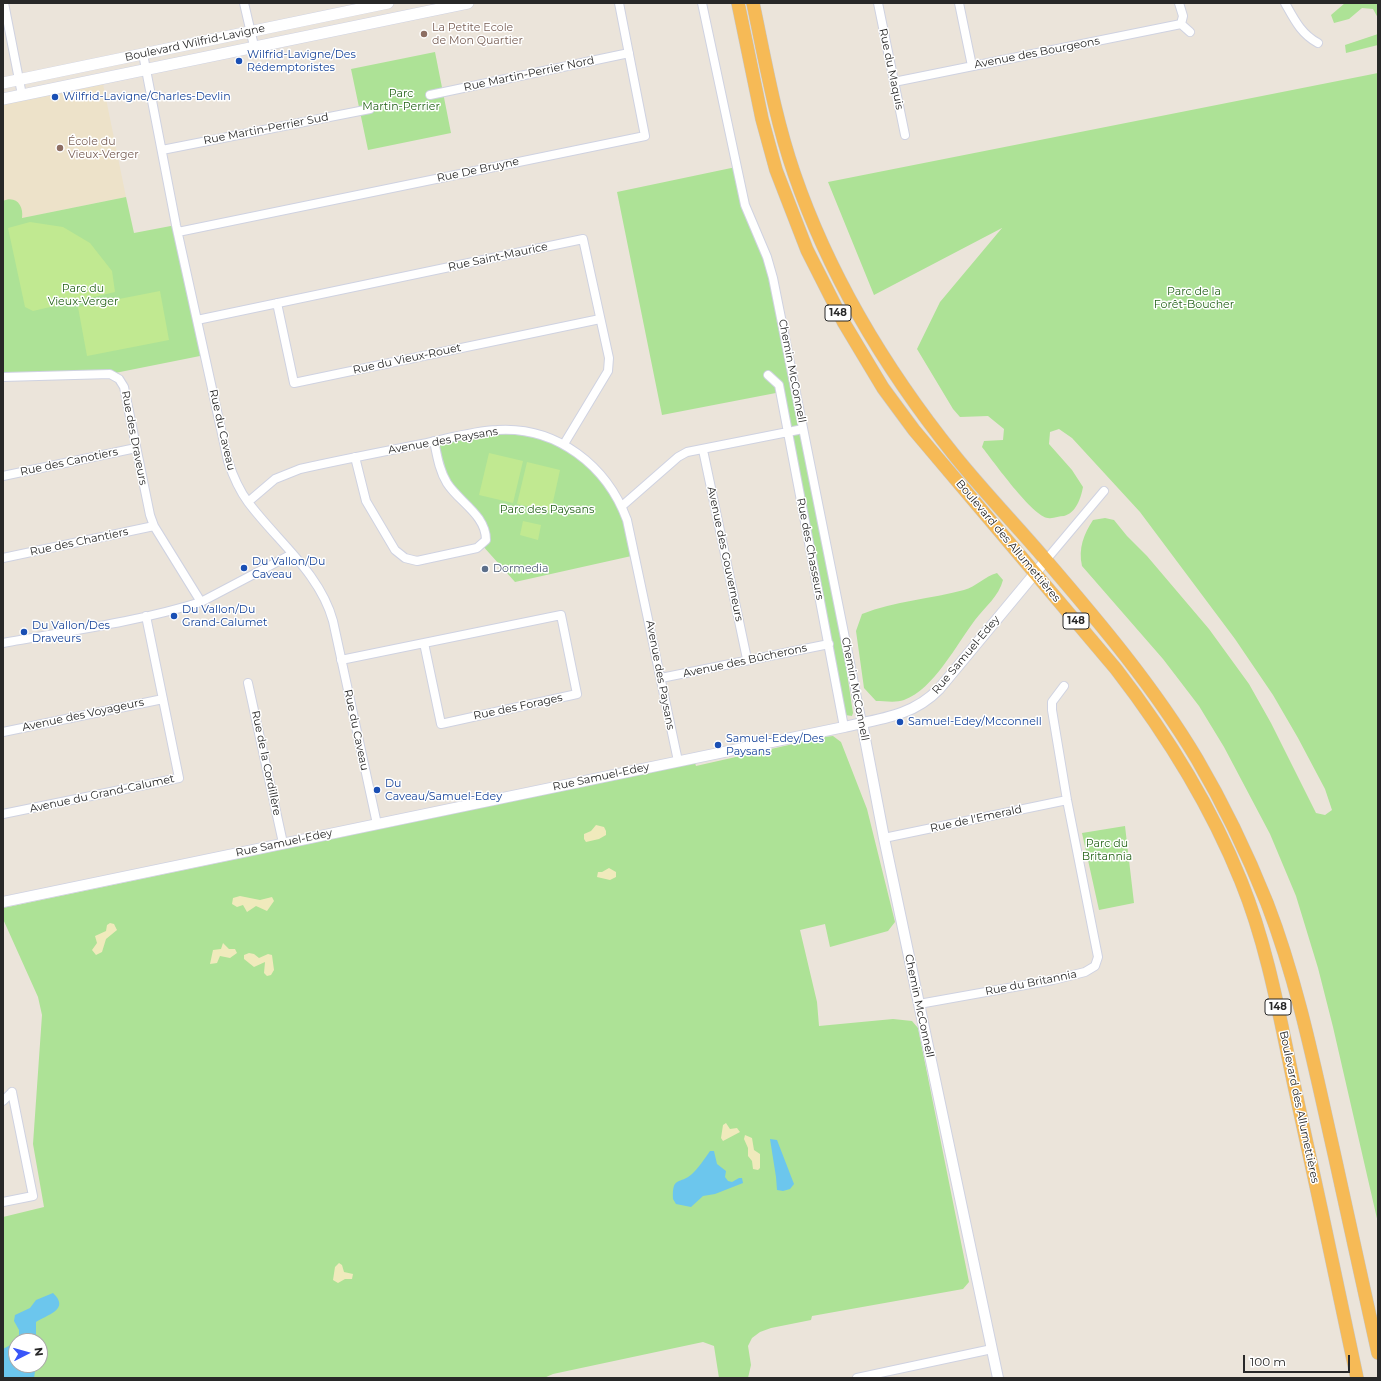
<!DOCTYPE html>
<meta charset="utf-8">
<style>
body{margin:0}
#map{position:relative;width:1381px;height:1381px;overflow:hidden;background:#ebe4da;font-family:Montserrat,sans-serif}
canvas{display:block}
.frame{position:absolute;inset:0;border:4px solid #282828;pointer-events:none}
.north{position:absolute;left:8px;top:1333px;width:40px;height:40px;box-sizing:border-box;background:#fff;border:1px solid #a9a9a9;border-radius:50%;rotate:84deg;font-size:11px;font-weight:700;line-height:16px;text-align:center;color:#282828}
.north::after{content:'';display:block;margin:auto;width:14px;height:18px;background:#3956f9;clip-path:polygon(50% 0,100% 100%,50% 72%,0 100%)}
.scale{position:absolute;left:1243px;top:1355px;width:107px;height:18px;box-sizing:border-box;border:2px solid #282828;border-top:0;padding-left:5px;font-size:12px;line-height:14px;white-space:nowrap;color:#282828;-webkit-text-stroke:3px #fff;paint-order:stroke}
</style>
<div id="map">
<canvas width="1381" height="1381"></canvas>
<div class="frame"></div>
<div class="north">N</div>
<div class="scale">100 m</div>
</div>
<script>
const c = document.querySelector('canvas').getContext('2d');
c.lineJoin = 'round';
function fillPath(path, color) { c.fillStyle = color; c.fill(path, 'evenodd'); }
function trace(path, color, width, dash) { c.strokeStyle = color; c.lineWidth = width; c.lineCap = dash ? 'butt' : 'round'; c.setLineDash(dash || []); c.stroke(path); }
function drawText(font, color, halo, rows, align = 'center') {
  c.font = font + ' Montserrat,sans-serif'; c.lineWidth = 3; c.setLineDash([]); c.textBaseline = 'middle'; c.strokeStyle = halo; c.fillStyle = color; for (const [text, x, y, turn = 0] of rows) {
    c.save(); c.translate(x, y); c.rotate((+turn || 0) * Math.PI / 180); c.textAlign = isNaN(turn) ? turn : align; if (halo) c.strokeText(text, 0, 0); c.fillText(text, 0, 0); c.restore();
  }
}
const education = new Path2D(`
 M102 79 126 197 3 222V99Z`);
const green = new Path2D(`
 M1345 3H1378V18L1373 9 1362 8 1349 19 1334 23 1331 15Z
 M1378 34V45L1346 53 1345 45Z
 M435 52 451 133 368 150 351 69Z
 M1378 73V1223L1333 1027 1318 968 1296 896 1270 834 1224 747 1199 706 1163 659 1082 566C1078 548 1084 534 1093 520L1105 518 1114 520 1127 536 1147 556 1209 629 1249 684 1271 723 1316 813 1325 815 1332 810 1325 789 1298 738 1273 695 1235 639 1140 512 1072 438 1059 429 1050 432 1049 444 1072 470 1083 487C1081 498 1076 513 1064 516 1059 516 1053 519 1048 518 1033 517 993 461 982 447L984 441 1003 440 1004 429 988 416 960 417 953 409 917 349 940 302 1002 228 874 295 828 182Z
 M736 167 767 257 831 566 853 713 852 716 845 715 781 392 662 415 617 192Z
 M126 197 134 233 176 225 205 355 110 374 3 377V201C16 195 24 206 22 218Z
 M497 430 564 444 613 490 636 555 515 582 482 545 486 531 447 483 434 441Z
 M997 573 1003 580C999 596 985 607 975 620 956 645 934 689 904 700 896 703 884 701 876 701L864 688 856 631 862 614C895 601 931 599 964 590 976 587 985 576 997 573Z
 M833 736 841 742 867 809 895 922 888 931 830 947 825 924 800 930 817 1002 819 1026 893 1019 912 1021 918 1028 969 1282 963 1289 812 1316 811 1320 771 1328 760 1332 752 1338 748 1346 751 1365 748 1378H719L714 1346 703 1342 553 1374 544 1378H3V1217L44 1207 33 1144 42 1015 38 997 3 919V908L695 763 696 766 824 737ZM16 1341H40V1365H16Z
 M1125 826 1134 903 1099 910 1082 833Z`);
const sand = new Path2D(`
 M596 825 604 827 606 831V835L599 839 586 842 584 839V834L591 831Z
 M609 868 616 872V877L610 880 597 877 598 872H602Z
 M240 896 260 900 272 897 274 901 267 911 256 906 247 912 243 905 237 907 232 904 233 898Z
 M110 923 114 924 117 930 106 939 102 952 96 955 92 950 97 943 95 936 106 931 107 925Z
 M223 943 229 949H235L237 953 230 958 220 956 217 963 210 964 213 950 221 949Z
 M249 953 254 954 259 958 268 954 272 955 274 970 271 975 267 976 264 973 265 962 254 967 244 959V955Z
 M726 1123 730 1129 737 1128 740 1132 723 1141 721 1138 723 1125Z
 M745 1135 752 1138 754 1150 760 1154V1168L758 1170 753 1169 752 1161 748 1156V1148L744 1139Z
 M339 1263 342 1265 344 1272 353 1274 352 1279H345L338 1283 333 1280 335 1267Z`);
const pitch = new Path2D(`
 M30 222 63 227 90 243 112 271 115 292 33 311 25 307 8 228Z
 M160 291 169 340 87 356 78 307Z
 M489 453 523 461 513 503 479 495Z
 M527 462 560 470 551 511 517 504Z
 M523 521 541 525 538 540 520 535Z`);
const water = new Path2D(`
 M770 1139 777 1140 794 1184 790 1189 783 1191 777 1190 776 1177Z
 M710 1151H714L717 1164 726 1171 725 1177 728 1181 732 1182 739 1178H742L743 1183 715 1194 703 1196 691 1207 676 1204 673 1199C672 1175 680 1185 692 1174 697 1170 706 1157 710 1151Z
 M53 1293C71 1310 46 1315 36 1322V1341H17L19 1340V1330L14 1321 15 1315 30 1308 36 1300Z
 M16 1342V1365H36L34 1378H3V1349Z`);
const minor = new Path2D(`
 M4 3 22 95
 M244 3 254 46
 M702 3 745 205 767 257 773 278 862 723
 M878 3 905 135
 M959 3 972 66
 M1179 3 1183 16 1181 24
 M1285 3C1294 19 1301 34 1318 43
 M1181 24 1190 32
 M143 54 176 225 228 461C233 476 239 490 248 502 277 541 320 573 333 621L377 824
 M894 82 1181 24
 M430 95 629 53
 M162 150 370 109
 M178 232 645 136 619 3
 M277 303 294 383 600 319
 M197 320 583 239 609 358 608 371 564 444
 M768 375 779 385 844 727
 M3 377 110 374 119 379 124 387 150 515 154 526 201 602
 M703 450 747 659
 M355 457 366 501 395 550 405 558 417 561 477 548 486 540C486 515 459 502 447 483 439 470 437 455 434 441
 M3 476 136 448
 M248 502 275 479 300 469C340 460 381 452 422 444 447 439 472 431 497 430 557 426 607 466 627 520L678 761
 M622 506 678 457 687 452 803 429
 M3 558 154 526
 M1046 560 1104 491
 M3 643C69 631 137 622 201 602L292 554
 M341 660 561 615 577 694 441 724 424 643
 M661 678 829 644
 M248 683 283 843
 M3 732 163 699
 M3 814 179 778 146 616
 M884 838 1067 800
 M919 1004 1053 980 1085 972 1095 966 1098 957 1067 800 1052 710V702L1064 686
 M3 1101 12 1092
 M3 1202 33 1196 12 1092
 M857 1378 992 1349`);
const tertiary = new Path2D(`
 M862 723 884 838 998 1378
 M3 902 844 727C880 719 913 716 939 689L1046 560`);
const secondary = new Path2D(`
 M3 83 388 3
 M3 99 468 3`);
const trunk = new Path2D(`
 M738 3 762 119 776 170 807 250 844 323 883 388 914 430 1116 669C1167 735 1210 804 1241 881 1267 945 1279 1013 1293 1080 1315 1179 1336 1279 1357 1378
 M753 3C765 60 775 118 794 173 830 278 886 370 955 456 984 492 1016 525 1045 559 1100 623 1154 687 1197 759 1224 805 1247 853 1267 903 1298 983 1315 1069 1334 1153 1349 1220 1363 1286 1378 1353`);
const markers = [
 [424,34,4,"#8d6e63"],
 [239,61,4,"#1a4fb4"],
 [55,97,4,"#1a4fb4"],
 [60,148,4,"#8d6e63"],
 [244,568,4,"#1a4fb4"],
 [485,569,4,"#5c6f8a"],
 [174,616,4,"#1a4fb4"],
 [24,632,4,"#1a4fb4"],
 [900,722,4,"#1a4fb4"],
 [718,745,4,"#1a4fb4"],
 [377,790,4,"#1a4fb4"]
];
const shields = [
 [838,313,26],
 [1076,621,26],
 [1278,1007,26]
];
const shieldNames = [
 ["148",838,313],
 ["148",1076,621],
 ["148",1278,1007]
];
const educationNames = [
 ["La Petite Ecole",432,28],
 ["de Mon Quartier",432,41],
 ["École du",68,142],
 ["Vieux-Verger",68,155]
];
const streetNames = [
 ["Boulevard Wilfrid-Lavigne",195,43,-12],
 ["Avenue des Bourgeons",1037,53,-11],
 ["Rue du Maquis",891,69,78],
 ["Rue Martin-Perrier Nord",529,74,-12],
 ["Rue Martin-Perrier Sud",266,129,-11],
 ["Rue De Bruyne",478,170,-12],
 ["Rue Saint-Maurice",498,257,-12],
 ["Rue du Vieux-Rouet",407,359,-12],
 ["Chemin McConnell",792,371,79],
 ["Rue du Caveau",222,430,77],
 ["Rue des Draveurs",134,438,79],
 ["Avenue des Paysans",443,441,-10],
 ["Rue des Canotiers",69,462,-12],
 ["Boulevard des Allumettières",1008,541,50],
 ["Rue des Chantiers",79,542,-12],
 ["Rue des Chasseurs",810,549,79],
 ["Avenue des Gouverneurs",725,554,78],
 ["Rue Samuel-Edey",966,655,-50],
 ["Avenue des Bûcherons",745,661,-12],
 ["Avenue des Paysans",660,675,79],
 ["Chemin McConnell",855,689,79],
 ["Rue des Forages",518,707,-12],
 ["Avenue des Voyageurs",83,715,-12],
 ["Rue du Caveau",356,730,78],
 ["Rue de la Cordillère",266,763,78],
 ["Rue Samuel-Edey",601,777,-12],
 ["Avenue du Grand-Calumet",102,794,-12],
 ["Rue de l'Emerald",976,819,-12],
 ["Rue Samuel-Edey",284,843,-12],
 ["Rue du Britannia",1031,983,-11],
 ["Chemin McConnell",919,1006,78],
 ["Boulevard des Allumettières",1299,1107,78]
];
const transitNames = [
 ["Wilfrid-Lavigne/Des",247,55],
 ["Rédemptoristes",247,68],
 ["Wilfrid-Lavigne/Charles-Devlin",63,97],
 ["Du Vallon/Du",252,562],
 ["Caveau",252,575],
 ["Du Vallon/Du",182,610],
 ["Grand-Calumet",182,623],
 ["Du Vallon/Des",32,626],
 ["Draveurs",32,639],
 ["Samuel-Edey/Mcconnell",908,722],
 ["Samuel-Edey/Des",726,739],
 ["Paysans",726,752],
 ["Du",385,784],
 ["Caveau/Samuel-Edey",385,797]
];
const parkNames = [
 ["Parc",401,94],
 ["Martin-Perrier",401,107],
 ["Parc du",83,289],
 ["Vieux-Verger",83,302],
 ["Parc de la",1194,292],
 ["Forêt-Boucher",1194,305],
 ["Parc des Paysans",547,510],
 ["Parc du",1107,844],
 ["Britannia",1107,857]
];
const serviceNames = [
 ["Dormedia",493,569]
];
fillPath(education, '#ede2c9');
fillPath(green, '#ade296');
fillPath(sand, '#f0eabc');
fillPath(pitch, '#c1e991');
fillPath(water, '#6cc6ed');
trace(minor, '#cfd2e1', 10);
trace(tertiary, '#cfd2e1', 12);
trace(secondary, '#cfd2e1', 12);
trace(trunk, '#c7c7c7', 14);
trace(minor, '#fff', 8);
trace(tertiary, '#fff', 10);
trace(secondary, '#fff', 11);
trace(trunk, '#f6ba56', 13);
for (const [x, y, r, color] of markers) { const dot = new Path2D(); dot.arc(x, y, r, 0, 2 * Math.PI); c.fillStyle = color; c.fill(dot); trace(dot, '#fff', 1.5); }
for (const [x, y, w] of shields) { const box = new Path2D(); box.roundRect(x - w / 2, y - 8, w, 16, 3); c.fillStyle = '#fff'; c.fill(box); trace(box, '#282828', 1); }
drawText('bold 10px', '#282828', null, shieldNames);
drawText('11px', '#785e54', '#fff', educationNames, 'left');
drawText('11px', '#282828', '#fff', streetNames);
drawText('11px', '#164399', '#fff', transitNames, 'left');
drawText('11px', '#26641a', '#fff', parkNames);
drawText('11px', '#4e5e75', '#fff', serviceNames, 'left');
</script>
